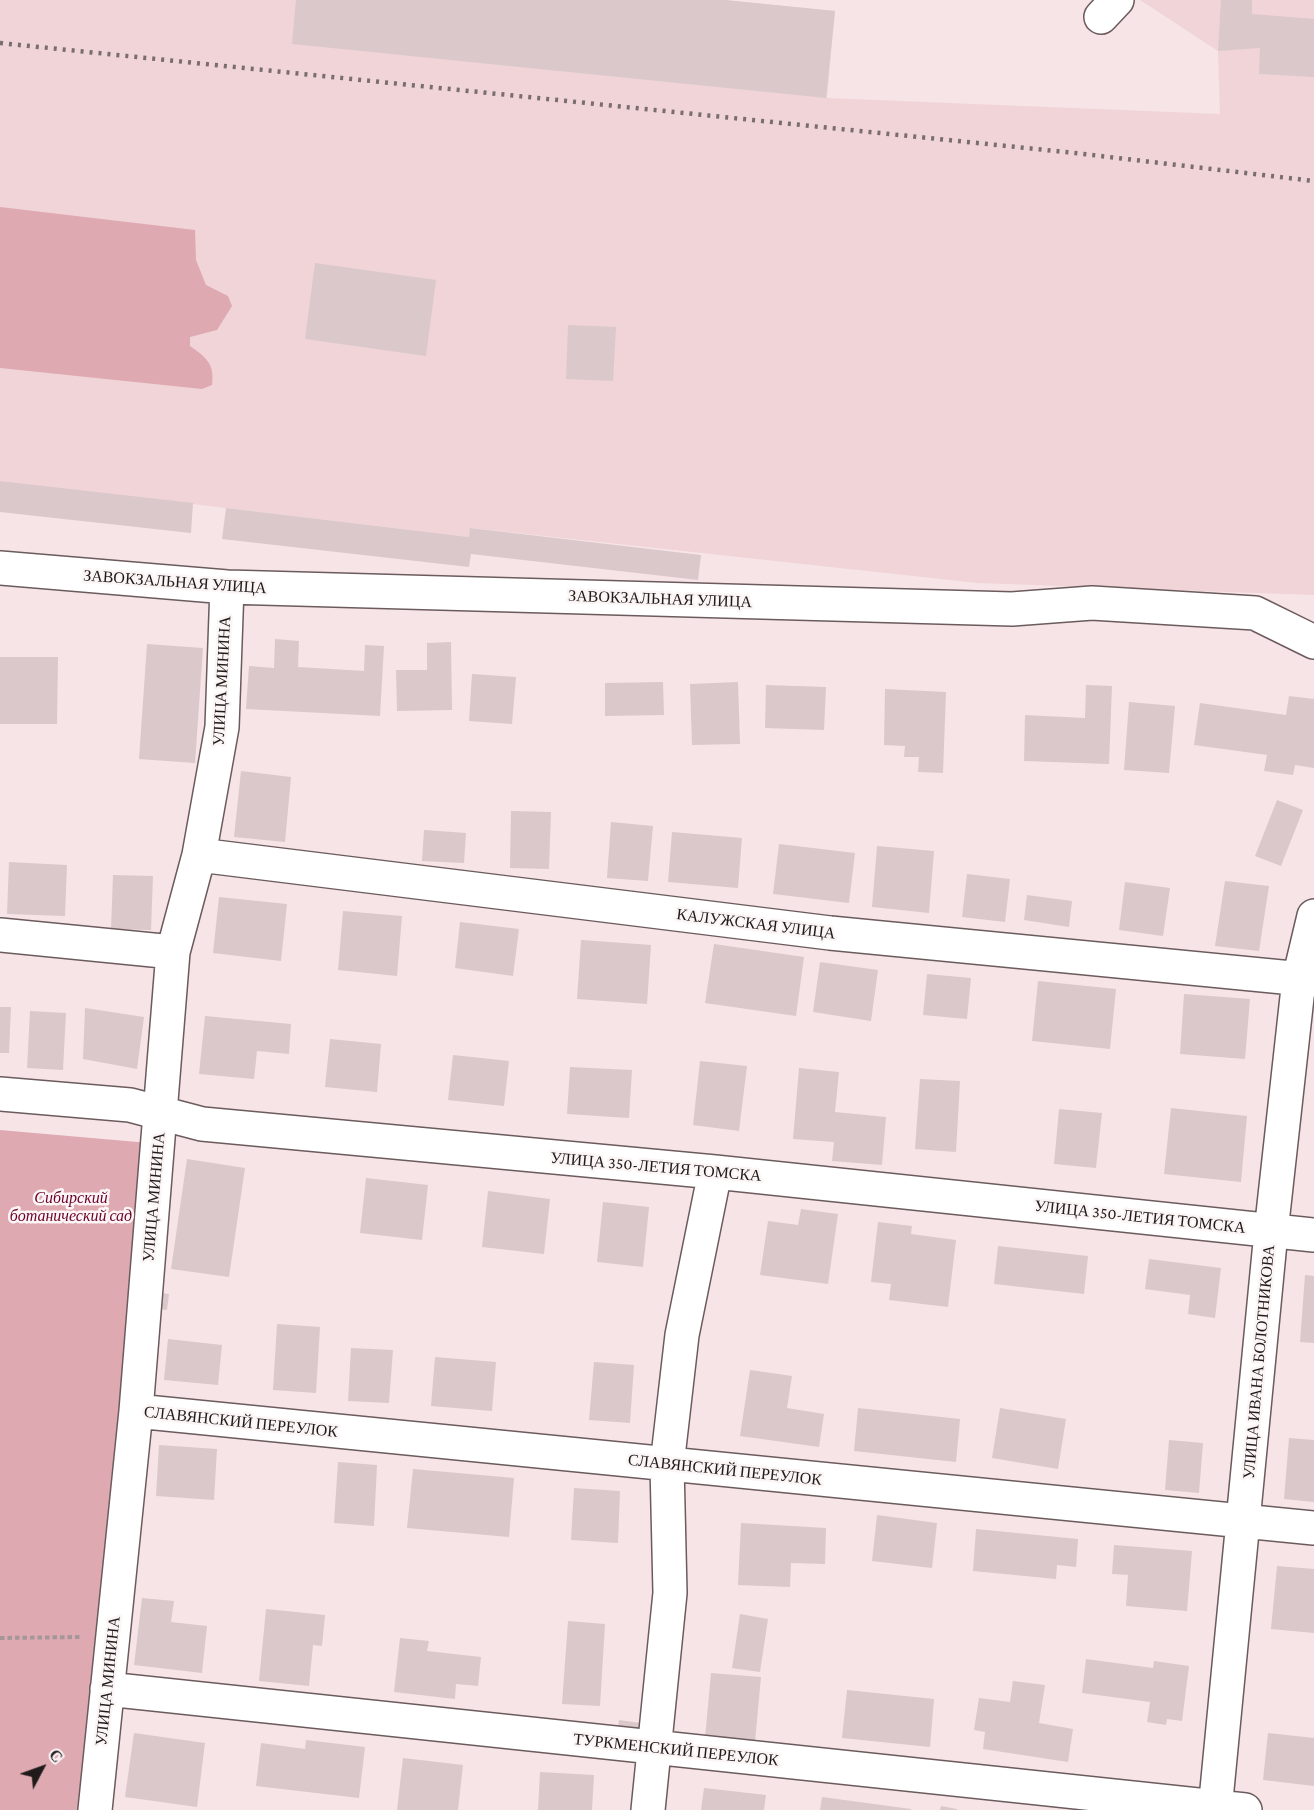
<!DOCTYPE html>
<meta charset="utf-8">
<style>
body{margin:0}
#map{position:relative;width:1314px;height:1810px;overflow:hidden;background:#f7e4e7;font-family:"Crimson Pro",serif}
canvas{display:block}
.north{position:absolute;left:12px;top:1738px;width:60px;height:60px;-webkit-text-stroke:4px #fcf5f6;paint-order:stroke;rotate:49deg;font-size:16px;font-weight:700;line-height:24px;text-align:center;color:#201a1b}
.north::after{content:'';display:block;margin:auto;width:21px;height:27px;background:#201a1b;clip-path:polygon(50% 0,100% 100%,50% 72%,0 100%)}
</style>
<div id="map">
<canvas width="1314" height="1810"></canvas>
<div class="north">С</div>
</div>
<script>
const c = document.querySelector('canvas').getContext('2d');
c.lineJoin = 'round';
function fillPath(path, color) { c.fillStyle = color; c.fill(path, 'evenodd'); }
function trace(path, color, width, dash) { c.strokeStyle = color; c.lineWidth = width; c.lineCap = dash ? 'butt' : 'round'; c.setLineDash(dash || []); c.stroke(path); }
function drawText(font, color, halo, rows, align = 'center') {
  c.font = font + ' "Crimson Pro",serif'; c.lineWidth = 5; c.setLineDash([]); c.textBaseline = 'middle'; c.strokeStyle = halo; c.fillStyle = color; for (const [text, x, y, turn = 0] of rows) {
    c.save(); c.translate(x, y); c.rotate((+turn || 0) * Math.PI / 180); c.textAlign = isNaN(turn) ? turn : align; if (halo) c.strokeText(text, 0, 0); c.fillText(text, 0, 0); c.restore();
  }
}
const built = new Path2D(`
 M0 0H725L835 11 827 98 1220 114 1218 51 1140 0H1314V595L978 583 471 528 469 537 0 481Z`);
const green = new Path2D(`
 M0 207 195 230 196 260 206 285 228 296 232 306 217 330 190 337V346C206 357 215 364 212 385L202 389 0 368Z
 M0 1130 149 1143 86 1810H0Z`);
const building = new Path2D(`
 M296 0H725L835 11 826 98 292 44Z
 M1221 0H1252V14L1314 19V77L1259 74 1260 48 1218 51Z
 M315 263 436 280 426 356 305 339Z
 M568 325 616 327 613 381 566 379Z
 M0 481 193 503 191 533 0 512Z
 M226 508 469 537 470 528 701 555 698 580 471 554 469 567 222 539Z
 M275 639 299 641 298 667 364 671 365 645 384 646 380 716 246 709 249 666 274 668Z
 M451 642 452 710 397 711 396 670H427V643Z
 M147 644 203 648 195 763 139 759Z
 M0 657H58L57 724H0Z
 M472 674 516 677 512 724 469 721Z
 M663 682 664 715 605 716V683Z
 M738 682 740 744 692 745 690 684Z
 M766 685 826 687 824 730 765 728Z
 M1086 685 1112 686 1109 764 1024 761 1025 715 1085 718Z
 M885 689 946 692 943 773 918 772 919 757H904L905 746 884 745Z
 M1289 696 1314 699V768L1295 765 1293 775 1264 771 1267 755 1194 745 1200 703 1286 715Z
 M1129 702 1175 706 1169 773 1124 770Z
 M241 771 291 777 285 842 234 837Z
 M1277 800 1303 810 1281 866 1255 856Z
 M511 811 551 812 549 869 510 868Z
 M611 822 653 826 648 881 607 878Z
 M424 830 466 833 464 863 422 861Z
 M672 832 742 838 738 888 668 882Z
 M779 844 855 853 849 903 773 894Z
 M877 846 934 851 929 913 872 907Z
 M9 862 67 865 65 916 7 914Z
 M967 874 1010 879 1005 922 962 917Z
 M113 875 153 876 151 930 111 929Z
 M1225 881 1269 886 1259 951 1215 946Z
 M1125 882 1170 888 1163 936 1119 930Z
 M1027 895 1072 901 1069 927 1024 920Z
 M219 897 287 904 281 961 213 953Z
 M343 911 402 916 397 976 338 970Z
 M460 922 519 929 513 976 455 968Z
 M581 940 651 945 647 1004 577 999Z
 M714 944 804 957 796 1016 705 1003Z
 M820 962 878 970 871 1021 813 1012Z
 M927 974 971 978 967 1019 923 1015Z
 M1038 981 1116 989 1110 1049 1032 1041Z
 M1184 994 1250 999 1245 1059 1180 1054Z
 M0 1007H11L9 1053H0Z
 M85 1008 144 1017 137 1069 83 1059Z
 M30 1011 66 1013 63 1070 27 1068Z
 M205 1016 291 1024 289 1054 257 1051 254 1079 199 1074Z
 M330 1039 381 1044 377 1092 325 1087Z
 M453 1055 509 1061 504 1106 448 1100Z
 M700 1061 747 1066 739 1131 693 1125Z
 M570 1067 632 1070 629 1118 567 1114Z
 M799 1068 839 1072 835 1112 886 1117 882 1165 832 1161 834 1142 793 1139Z
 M920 1079 960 1081 956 1152 915 1149Z
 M1171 1108 1247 1116 1241 1182 1164 1174Z
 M1059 1109 1102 1113 1096 1168 1054 1164Z
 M187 1159 245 1168 229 1277 171 1269Z
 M366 1178 428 1185 422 1240 360 1233Z
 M488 1191 550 1199 544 1254 482 1247Z
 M603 1202 649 1207 643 1267 597 1262Z
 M801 1209 838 1214 828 1284 760 1275 768 1221 798 1225Z
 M878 1222 912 1226 911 1234 956 1240 948 1307 889 1300 891 1284 871 1282Z
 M998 1246 1088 1256 1084 1294 994 1284Z
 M1149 1259 1221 1268 1215 1318 1188 1314 1190 1295 1145 1289Z
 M1305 1275 1314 1276V1343L1300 1342Z
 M154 1292 169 1294 167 1310 152 1308Z
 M277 1324 320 1327 316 1393 273 1390Z
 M168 1339 222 1345 218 1385 164 1380Z
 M351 1348 393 1350 389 1403 348 1401Z
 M435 1357 496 1362 492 1411 431 1406Z
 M594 1362 634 1365 630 1423 589 1420Z
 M750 1370 792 1376 787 1408 824 1414 819 1447 740 1436Z
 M858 1408 960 1419 956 1462 854 1451Z
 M1000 1408 1066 1419 1058 1469 992 1458Z
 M1289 1438 1314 1440V1502L1284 1499Z
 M1169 1440 1203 1443 1199 1493 1165 1490Z
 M159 1445 217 1449 214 1500 156 1496Z
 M338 1462 377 1465 374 1526 334 1523Z
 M413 1469 514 1478 509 1537 407 1528Z
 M574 1488 620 1491 618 1543 571 1540Z
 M877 1515 937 1523 932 1568 872 1561Z
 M741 1523 826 1528 825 1564 791 1563 790 1587 738 1585Z
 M976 1529 1078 1539 1076 1567 1057 1565 1056 1579 973 1571Z
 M1114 1545 1192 1551 1187 1611 1126 1606 1128 1575 1112 1574Z
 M1277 1566 1314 1569V1633L1271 1629Z
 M142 1598 174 1601 171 1622 207 1626 202 1673 134 1665Z
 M266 1609 325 1615 322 1646 313 1645 309 1686 259 1681Z
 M740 1614 768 1619 760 1672 732 1668Z
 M568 1621 605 1624 600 1706 562 1704Z
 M400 1638 429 1641 427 1651 481 1657 478 1686 456 1684 455 1699 394 1692Z
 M1086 1659 1153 1668 1154 1661 1189 1666 1182 1721 1167 1719 1166 1725 1147 1722 1150 1702 1082 1693Z
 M711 1673 761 1677 755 1742 705 1738Z
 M1013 1681 1045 1685 1039 1723 1073 1729 1068 1762 983 1749 985 1732 974 1730 979 1698 1010 1702Z
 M847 1690 934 1699 930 1747 842 1738Z
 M619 1720 641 1723 638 1738 617 1734Z
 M134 1733 205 1743 197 1807 125 1797Z
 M1268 1733 1314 1738V1786L1263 1780Z
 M306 1740 365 1747 359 1798 256 1786 261 1743 305 1749Z
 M403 1758 463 1765 458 1810H397Z
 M540 1772 594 1775 592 1810H538Z
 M704 1788 766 1795 764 1810H701Z
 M822 1797 911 1809V1810H820Z
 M941 1806 957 1809V1810H940Z`);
const path = new Path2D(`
 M0 1638 80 1637`);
const minor = new Path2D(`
 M1101 17 1117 0
 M0 568 227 587 1012 609 1092 603 1255 613 1314 642
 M199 855 830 933 1314 980
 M0 935 173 952
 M0 1094 130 1105 202 1124 715 1172 1314 1235
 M136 1411 1314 1528
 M107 1689 1245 1810
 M95 1810 136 1411 173 952 199 855 222 727 227 587
 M648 1810 670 1593 667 1465 682 1335 715 1172
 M1215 1810 1271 1232 1299 979 1314 916`);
const rail = new Path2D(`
 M0 43 1075 153 1314 181`);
const streetNames = [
 ["ЗАВОКЗАЛЬНАЯ УЛИЦА",175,582,4],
 ["ЗАВОКЗАЛЬНАЯ УЛИЦА",660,599,2],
 ["УЛИЦА МИНИНА",222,681,-87],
 ["КАЛУЖСКАЯ УЛИЦА",756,924,7],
 ["УЛИЦА 350-ЛЕТИЯ ТОМСКА",656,1167,5],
 ["УЛИЦА МИНИНА",154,1197,-85],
 ["УЛИЦА 350-ЛЕТИЯ ТОМСКА",1140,1217,6],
 ["УЛИЦА ИВАНА БОЛОТНИКОВА",1259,1362,-85],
 ["СЛАВЯНСКИЙ ПЕРЕУЛОК",241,1422,6],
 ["СЛАВЯНСКИЙ ПЕРЕУЛОК",725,1470,6],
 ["УЛИЦА МИНИНА",108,1681,-84],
 ["ТУРКМЕНСКИЙ ПЕРЕУЛОК",676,1750,6]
];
const parkNames = [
 ["Сибирский",71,1198],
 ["ботанический сад",71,1216]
];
fillPath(built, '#f0d4d7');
fillPath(green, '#dfa9b1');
fillPath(building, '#dbc8cb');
trace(minor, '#6b5b5d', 36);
trace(path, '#a59799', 4, [4.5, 3]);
trace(minor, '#fff', 33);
trace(rail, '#796d6f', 4.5, [3, 6]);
drawText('16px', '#201a1b', '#fcf5f6', streetNames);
drawText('italic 16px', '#6c0029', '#fcf5f6', parkNames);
</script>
